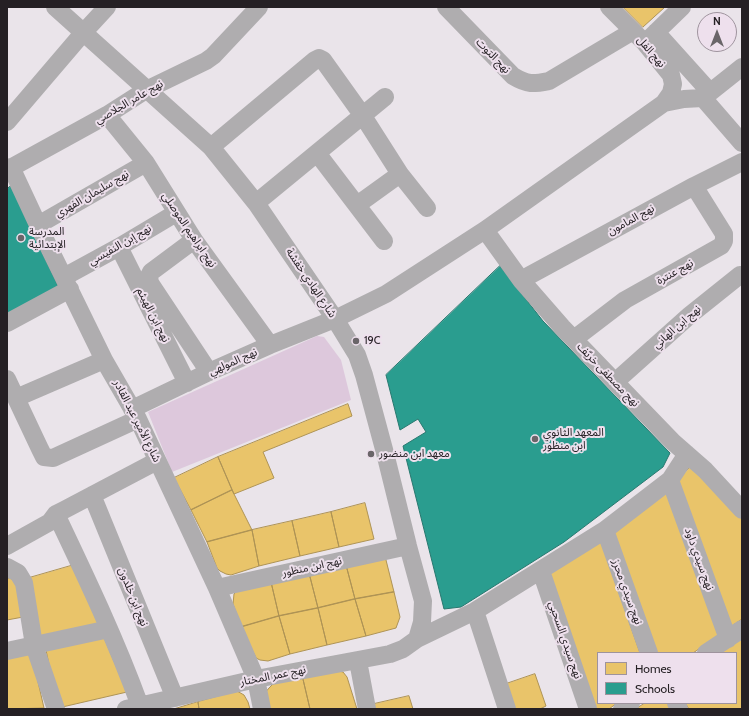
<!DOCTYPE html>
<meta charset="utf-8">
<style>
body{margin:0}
#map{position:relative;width:749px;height:716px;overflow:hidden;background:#eae4ea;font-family:Cabin,sans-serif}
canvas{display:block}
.frame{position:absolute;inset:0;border:8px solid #252024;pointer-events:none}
.legend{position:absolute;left:597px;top:652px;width:140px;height:52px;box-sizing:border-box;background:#eee0ed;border:1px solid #9e939d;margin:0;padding:5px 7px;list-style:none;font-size:12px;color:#252024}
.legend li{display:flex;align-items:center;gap:8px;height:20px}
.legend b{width:20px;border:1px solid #9e939d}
.north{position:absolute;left:697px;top:12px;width:40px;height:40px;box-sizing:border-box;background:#eee0ed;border:1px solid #9e939d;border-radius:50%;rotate:0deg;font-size:11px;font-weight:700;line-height:16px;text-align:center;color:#252024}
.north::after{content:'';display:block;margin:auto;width:14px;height:18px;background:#6a6569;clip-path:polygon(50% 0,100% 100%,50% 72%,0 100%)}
</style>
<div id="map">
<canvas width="749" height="716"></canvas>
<div class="frame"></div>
<ul class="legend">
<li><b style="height:11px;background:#e9c46a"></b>Homes</li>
<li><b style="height:11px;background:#2a9d8f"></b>Schools</li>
</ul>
<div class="north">N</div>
</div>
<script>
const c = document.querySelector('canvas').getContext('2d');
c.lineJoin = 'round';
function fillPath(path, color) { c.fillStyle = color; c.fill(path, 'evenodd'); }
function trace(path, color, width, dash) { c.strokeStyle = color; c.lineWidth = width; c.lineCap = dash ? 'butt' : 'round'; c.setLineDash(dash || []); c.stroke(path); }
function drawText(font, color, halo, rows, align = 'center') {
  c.font = font + ' Cabin,"Noto Sans Arabic",sans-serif'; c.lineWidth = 4; c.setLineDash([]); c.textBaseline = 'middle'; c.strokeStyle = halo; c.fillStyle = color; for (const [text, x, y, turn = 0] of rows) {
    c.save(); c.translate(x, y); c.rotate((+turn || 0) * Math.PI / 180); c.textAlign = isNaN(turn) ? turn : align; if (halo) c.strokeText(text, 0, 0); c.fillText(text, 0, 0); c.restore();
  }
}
const green = new Path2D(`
 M317 336 324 337 341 360 351 400 172 472 148 412Z`);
const homes = new Path2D(`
 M623 7H665L643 27Z
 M348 404 352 416 263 452 274 478 234 494 218 457Z
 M218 457 232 490 191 510 174 478Z
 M694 464 742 518V619L729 628 677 480Z
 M668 488 721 634 693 653H655L613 531Z
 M232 490 252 530 207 542 191 510Z
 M365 503 374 539 339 547 331 512Z
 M331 512 339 547 300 556 292 521Z
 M292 521 300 556 259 566 252 530Z
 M252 530 259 566 231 575 226 574 220 571 217 568 207 542Z
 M601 541 640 653H598V703H617L609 709H594L547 574Z
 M385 556 394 592 355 599 346 565Z
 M74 565 100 625 41 639 29 578Z
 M346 565 355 599 318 608 309 573Z
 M309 573 318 608 279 616 271 582Z
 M10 578 17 582 23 617 7 620V579Z
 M271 582 279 616 241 627 233 604 234 594 237 591Z
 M394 592 400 617 396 628 366 636 355 599Z
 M355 599 366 636 327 645 318 608Z
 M318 608 327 645 290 654 279 616Z
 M279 616 290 654 268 661 260 660 256 658 241 627Z
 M103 635 127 692 58 708 46 650Z
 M742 635V709H689L685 703H736V653H716Z
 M31 651 44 708 7 709V656Z
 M339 671 343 672 347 677 357 709H310L302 675Z
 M535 674 546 706 540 709H514L506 684Z
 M302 675 310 709H265L264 694 269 688 273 684Z
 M237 691 244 695 248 702 250 709H199L198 702Z
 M409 696 413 709H375L374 704Z
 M198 702 199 709H174Z
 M645 703H669L672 709H636Z`);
const schools = new Path2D(`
 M11 186 59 288 7 314V189Z
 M500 266 543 321 670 453 663 467 564 542 461 607 444 609 403 446 426 432 418 419 400 430 386 375Z`);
const minor = new Path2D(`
 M55 7 211 147 256 203 335 319 357 355 364 375 385 453 408 546 423 601 422 622 417 639
 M446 7 513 76C528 85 533 84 549 81L633 31
 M609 7 645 43 671 75 673 84 671 93 664 103
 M656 32 710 92
 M648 40 682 7
 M703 98 742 143
 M107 115 146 163 194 240 270 345
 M7 122 83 33 107 7
 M211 147 315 60 319 58 323 60 363 116 400 174 427 208
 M317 153 384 241
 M11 167 38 225 104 360 138 419 217 588 256 679 262 709
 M7 170 107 115 146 90 206 61 213 56 259 7
 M256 203 385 97
 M357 205 400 174
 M38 225 146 163
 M485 230 521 280 562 327 673 442 705 470 742 510
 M194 240 151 272 149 276 150 283 209 372
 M119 247 187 383
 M64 277 119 247 176 213
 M521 280 694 186 742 162
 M7 323 70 289
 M574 339 625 300 721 246 724 241V234L694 186
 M7 379 40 449 44 457 53 458 138 419
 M615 382 690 315 740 275
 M16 398 104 360
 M132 409 209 372 270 345 335 319 386 294 485 230 664 103 684 99 703 98 742 67
 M670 480 728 639
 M92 495 175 698
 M56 514C86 577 116 640 140 706
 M605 530 649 653
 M7 546 50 522 56 514 64 510 157 461
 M7 567 18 573 24 583 34 645 56 709
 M541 571 588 709
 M217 588 408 546
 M475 611 507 709
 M7 651 109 629
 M706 653 742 629
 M358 661 367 709
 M676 703 679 709
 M126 709 256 679 390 654 403 649 417 639 475 611 605 530 670 480 687 454
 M622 709 631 703`);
const markers = [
 [21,238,4,"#6a6569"],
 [356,341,4,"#6a6569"],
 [535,439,4,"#6a6569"],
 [371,454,4,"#6a6569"]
];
const streetNames = [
 ["نهج الفل",651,52,49],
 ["نهج التوت",493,56,46],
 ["نهج عامر الجلاصي",129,102,-30],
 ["نهج سليمان الفهري",92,194,-30],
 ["نهج المامون",631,220,-29],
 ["نهج ابراهيم الموصلي",189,230,56],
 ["نهج إبن النفيسي",120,245,-30],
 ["نهج عنترة",675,272,-29],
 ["شارع الهادي خفشة",311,283,56],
 ["نهج ابن الهيثم",153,315,63],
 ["نهج ابن الهاني",677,327,-41],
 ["نهج المولهي",233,362,-24],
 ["نهج مصطفى خريّف",608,375,46],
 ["شارع الأمير عبد القادر",137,421,63],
 ["نهج سيدي داود",699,559,70],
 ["نهج ابن منظور",312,567,-12],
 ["نهج سيدي محرز",627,592,70],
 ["نهج ابن خلدون",133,597,68],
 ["نهج سيدي السحبي",565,640,71],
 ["نهج عمر المختار",273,676,-11]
];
const poiNames = [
 ["المدرسة",29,232],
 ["الإبتدائية",29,245],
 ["19C",364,341],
 ["المعهد الثانوي",543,433],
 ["ابن منظور",543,446],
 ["معهد ابن منضور",379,454]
];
fillPath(green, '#ddc8dc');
fillPath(homes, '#e9c46a');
trace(homes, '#ae9355', 1);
fillPath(schools, '#2a9d8f');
trace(schools, '#28786f', 1);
trace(minor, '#afadaf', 18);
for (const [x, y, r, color] of markers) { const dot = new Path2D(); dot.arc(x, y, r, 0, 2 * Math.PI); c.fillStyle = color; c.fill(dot); trace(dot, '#eee0ed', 1.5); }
drawText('11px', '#252024', '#eee0ed', streetNames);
drawText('11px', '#252024', '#eee0ed', poiNames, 'left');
</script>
